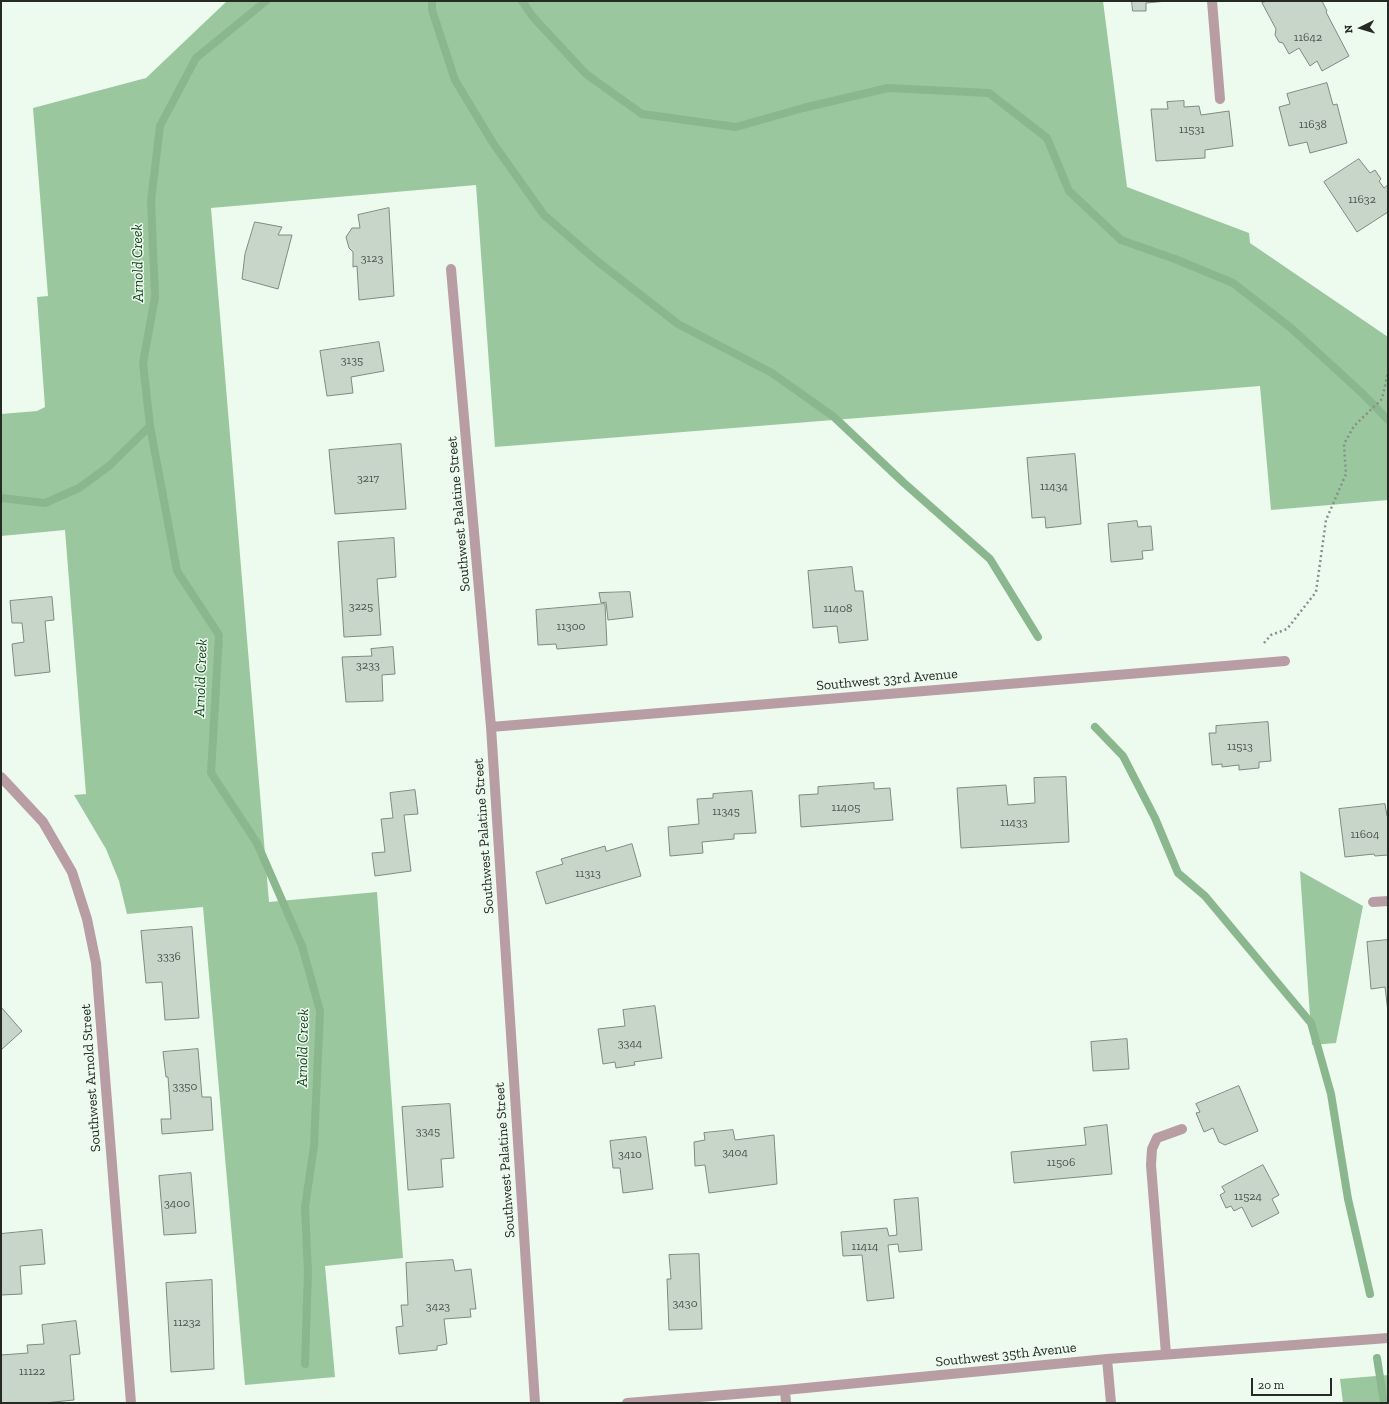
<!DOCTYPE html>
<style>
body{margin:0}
#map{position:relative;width:1389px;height:1404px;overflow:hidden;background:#edfbee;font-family:"Zilla Slab",serif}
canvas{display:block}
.frame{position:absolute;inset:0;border:2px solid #252a25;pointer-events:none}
.north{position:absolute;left:1341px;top:8px;width:40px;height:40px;-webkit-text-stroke:3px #edfbee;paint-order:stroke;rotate:265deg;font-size:11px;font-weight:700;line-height:16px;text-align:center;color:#252a25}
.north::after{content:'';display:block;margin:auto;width:14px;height:18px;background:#252a25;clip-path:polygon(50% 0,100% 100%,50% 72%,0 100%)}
.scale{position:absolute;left:1251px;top:1378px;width:81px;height:18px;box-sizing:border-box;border:2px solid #252a25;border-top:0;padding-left:5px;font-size:12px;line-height:14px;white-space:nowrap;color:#252a25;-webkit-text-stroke:3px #edfbee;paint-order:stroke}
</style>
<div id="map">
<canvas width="1389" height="1404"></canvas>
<div class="frame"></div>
<div class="north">N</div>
<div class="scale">20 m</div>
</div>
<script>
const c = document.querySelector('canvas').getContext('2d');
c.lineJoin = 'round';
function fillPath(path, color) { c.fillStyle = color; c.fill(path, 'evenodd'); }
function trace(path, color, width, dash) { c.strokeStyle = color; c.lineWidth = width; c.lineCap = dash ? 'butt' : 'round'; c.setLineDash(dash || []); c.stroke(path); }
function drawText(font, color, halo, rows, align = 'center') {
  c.font = font + ' "Zilla Slab",serif'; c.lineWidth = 3; c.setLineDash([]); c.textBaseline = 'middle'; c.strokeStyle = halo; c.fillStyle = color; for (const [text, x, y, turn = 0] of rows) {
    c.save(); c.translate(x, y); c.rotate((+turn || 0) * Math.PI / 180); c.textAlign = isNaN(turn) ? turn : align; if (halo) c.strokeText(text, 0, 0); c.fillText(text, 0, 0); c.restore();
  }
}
const forest = new Path2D(`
 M227 1H1103L1127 187 1249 233 1250 243 1388 337V500L1271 510 1260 386 495 447 476 185 211 208 269 902 377 892 403 1258 325 1266 335 1377 245 1385 203 907 127 914 119 881 106 849 74 795 86 794 65 530 1 536V414L37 411 45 407 37 297 48 296 33 108 146 78Z
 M1300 871 1363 906 1336 1043 1312 1045Z
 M1388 1375V1403H1343L1340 1379Z`);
const stream = new Path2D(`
 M266 1 196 58 160 126 151 201 155 297 143 363 150 426 177 571 219 635 211 773 257 843 302 946 320 1011 314 1146 305 1207 308 1271 305 1364
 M432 1V10L455 80 493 143 544 215 597 261 678 324 772 373 834 417 904 483 990 559 1038 637
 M522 1 533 17 586 74 642 114 736 127 803 108 888 88 989 93 1047 138 1069 191 1121 240 1175 259 1233 283 1291 328 1363 394 1388 420
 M1 498 45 503 79 488 109 466 150 426
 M1095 727 1123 756 1155 818 1178 873 1205 896 1311 1023 1331 1094 1348 1199 1370 1294
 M1377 1358 1384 1403`);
const building = new Path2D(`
 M1132 1H1167L1146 3V11H1133Z
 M1267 1H1322L1327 11 1326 12 1349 56 1322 71 1317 61 1310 66 1299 48 1289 54 1283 43 1279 42 1275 35 1276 29 1262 3Z
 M1327 83 1333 105 1337 104 1347 143 1310 153 1307 142 1289 146 1279 107 1290 104 1287 94Z
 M1184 101V107L1199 106 1201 115 1229 111 1233 146 1205 150V158L1156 161 1151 109H1168L1167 102Z
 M1359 159 1370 173 1375 170 1381 179 1379 181 1384 188 1388 185V212L1357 232 1324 182Z
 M389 208 394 296 359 300 357 266 353 267V252L349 248 346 237 352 228H360L358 215Z
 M255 222 282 227 278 235H292L278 289 242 279 245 254Z
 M379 342 384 371 351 377 353 393 327 396 320 351Z
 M401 444 406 509 335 514 329 450Z
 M1075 454 1081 524 1046 528 1045 517 1032 518 1027 458Z
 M1137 521 1138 527 1151 526 1153 550 1142 551 1143 559 1111 562 1108 524Z
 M394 538 396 577 377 579 381 635 344 637 338 542Z
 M852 567 855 591H863L868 640 839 643 837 626 813 628 808 571Z
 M630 592 633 617 608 620 606 602 601 603 599 593Z
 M52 597 54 620 45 621 50 672 15 676 12 644 24 642 22 623H12L10 601Z
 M605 604 607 645 557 649 556 644 538 645 536 610Z
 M393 647 395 674 382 675 383 701 346 702 342 657 372 656 371 649Z
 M1268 722 1271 761 1259 762V768L1239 770V765L1222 767V764L1212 765 1209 733H1216V726Z
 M1066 777 1069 842 961 848 957 788 1006 785 1008 805 1035 803 1034 778Z
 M874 783V789L890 788 893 820 801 827 799 795 818 794V787Z
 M415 790 418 814 404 815 411 871 375 876 372 853 385 852 381 819 393 818 390 793Z
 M752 791 756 833 734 834V839L702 842 703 853 670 856 668 827 699 824 697 799 713 798V794Z
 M1385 804 1387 816H1388V855L1375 856 1374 854 1345 857 1339 809Z
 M632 844 641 876 546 904 536 872 563 864 561 859 605 846 606 851Z
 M192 927 199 1018 165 1020 162 982 146 983 141 931Z
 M1388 940V1012L1385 987 1371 989 1367 942Z
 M655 1006 662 1058 634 1062 635 1065 616 1068 615 1062 603 1064 598 1029 625 1026 623 1010Z
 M1 1007 22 1031 1 1050Z
 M1127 1039 1129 1069 1093 1071 1091 1042Z
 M198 1049 202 1097H211L213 1130 162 1134 161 1119H171L168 1077H166L163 1052Z
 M1239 1086 1258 1131 1225 1145 1219 1142 1213 1128 1204 1132 1196 1113 1200 1112 1196 1104Z
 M450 1104 454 1158 441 1159 443 1187 408 1190 402 1107Z
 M1107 1125 1112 1174 1014 1183 1011 1152 1086 1145 1084 1128Z
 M733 1130 735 1140 774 1135 777 1184 709 1193 705 1165 695 1166 694 1142 705 1140 704 1133Z
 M646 1137 653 1189 623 1193 620 1168H613L610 1141Z
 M1263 1165 1279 1195 1272 1199 1279 1213 1252 1227 1242 1207 1234 1211 1231 1206 1226 1208 1220 1195 1225 1192 1222 1187Z
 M191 1173 196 1233 164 1235 159 1176Z
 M918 1198 922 1250 899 1252 898 1244 888 1245 894 1298 867 1301 862 1255 843 1256 841 1232 887 1228 889 1236 897 1235 894 1200Z
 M42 1230 45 1264 20 1266 22 1294 1 1295V1234Z
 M699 1254 702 1329 669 1330 667 1279H671L669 1255Z
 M453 1260 455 1271 471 1269 476 1309H470L471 1317 444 1319 447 1344 437 1346V1350L399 1354 396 1327 403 1326 401 1305H408L406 1263Z
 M212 1280 214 1369 171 1372 166 1283Z
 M76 1321 80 1354 70 1355 74 1400 44 1403H1V1355L28 1353 27 1345 44 1344 42 1325Z`);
const path = new Path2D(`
 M1264 643 1271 635 1287 629 1316 592 1326 520 1346 474 1344 444 1354 426 1382 399 1388 373`);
const minor = new Path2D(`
 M1212 1 1220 99
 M451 269 491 727 535 1403
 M491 727 1285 661
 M1 777 43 822 72 872 87 919 96 963 131 1403
 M1373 902 1388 901
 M1166 1354 1151 1165 1152 1149 1157 1138 1182 1129
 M1107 1359 1111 1403
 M785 1390 786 1403
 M627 1403 785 1390 1107 1359 1388 1338`);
const numberNames = [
 ["11642",1308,38],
 ["11638",1313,125],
 ["11531",1192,130],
 ["11632",1362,200],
 ["3123",372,259],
 ["3135",352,361],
 ["3217",368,479],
 ["11434",1054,487],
 ["3225",361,607],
 ["11408",838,609],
 ["11300",571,627],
 ["3233",368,666],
 ["11513",1240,747],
 ["11405",846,808],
 ["11345",726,812],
 ["11433",1014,823],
 ["11604",1365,835],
 ["11313",588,874],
 ["3336",169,957],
 ["3344",630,1044],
 ["3350",185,1087],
 ["3345",428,1132],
 ["3404",735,1153],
 ["3410",630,1155],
 ["11506",1061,1163],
 ["11524",1248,1197],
 ["3400",177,1204],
 ["11414",865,1247],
 ["3430",685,1304],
 ["3423",438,1307],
 ["11232",187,1323],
 ["11122",32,1372]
];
const streetNames = [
 ["Southwest Palatine Street",459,514,-95],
 ["Southwest 33rd Avenue",887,680,-5],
 ["Southwest Palatine Street",484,836,-94],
 ["Southwest Arnold Street",91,1078,-94],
 ["Southwest Palatine Street",505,1160,-94],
 ["Southwest 35th Avenue",1006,1355,-6]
];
const waterNames = [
 ["Arnold Creek",138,263,-91],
 ["Arnold Creek",201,678,-88],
 ["Arnold Creek",303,1048,-89]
];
fillPath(forest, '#9bc79f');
trace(stream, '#8bb78f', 8);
fillPath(building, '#c8d6c9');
trace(building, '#7e8b7f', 1);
trace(path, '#879087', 2.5, [2, 3]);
trace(minor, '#b89da4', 10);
drawText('12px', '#4e554e', null, numberNames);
drawText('14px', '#252a25', '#edfbee', streetNames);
drawText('italic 15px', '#12421c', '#edfbee', waterNames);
</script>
